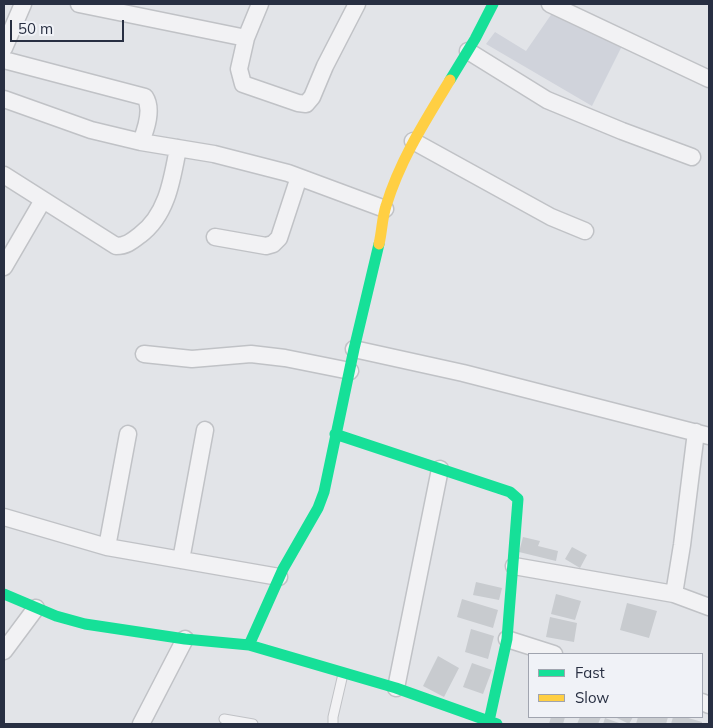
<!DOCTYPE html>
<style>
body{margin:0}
#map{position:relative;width:713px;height:728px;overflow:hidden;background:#e2e4e8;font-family:Mulish,sans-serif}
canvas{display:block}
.frame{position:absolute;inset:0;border:5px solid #282f42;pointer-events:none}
.legend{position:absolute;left:528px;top:653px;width:175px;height:65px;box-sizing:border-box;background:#f0f2f7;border:1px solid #a0a4af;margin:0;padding:6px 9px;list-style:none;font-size:15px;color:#282f42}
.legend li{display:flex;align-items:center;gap:10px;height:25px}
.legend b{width:25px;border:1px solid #a0a4af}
.scale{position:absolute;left:10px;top:20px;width:114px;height:22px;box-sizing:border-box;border:2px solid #282f42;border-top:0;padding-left:6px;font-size:15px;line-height:18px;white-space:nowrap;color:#282f42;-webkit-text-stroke:4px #f0f2f7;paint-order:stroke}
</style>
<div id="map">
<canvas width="713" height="728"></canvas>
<div class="frame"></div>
<ul class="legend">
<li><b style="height:6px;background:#16e098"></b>Fast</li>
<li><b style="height:6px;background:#ffcf43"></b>Slow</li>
</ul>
<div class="scale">50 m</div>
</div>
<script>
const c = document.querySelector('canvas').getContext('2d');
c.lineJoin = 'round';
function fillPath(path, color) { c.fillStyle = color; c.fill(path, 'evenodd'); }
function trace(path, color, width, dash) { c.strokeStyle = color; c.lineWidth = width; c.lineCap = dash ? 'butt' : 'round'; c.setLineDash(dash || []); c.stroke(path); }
const built = new Path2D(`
 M555 9 624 42 592 106 486 44 495 32 526 51Z`);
const building = new Path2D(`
 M523 537 540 541 538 546 558 551 556 561 519 552Z
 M572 547 587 555 580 568 565 559Z
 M476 582 502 588 499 600 473 595Z
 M556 594 581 601 575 620 551 614Z
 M462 599 498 610 493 628 457 617Z
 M627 603 657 611 649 638 620 630Z
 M550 617 577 623 574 642 546 637Z
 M471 629 494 636 488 659 465 652Z
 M438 656 459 668 444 697 423 686Z
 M472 663 492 670 483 694 463 687Z
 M551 717H565L563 724H549Z
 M580 717H601L598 724H577Z
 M615 717H633L629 724Z
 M638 717H668L666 724H636Z
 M673 717H685L702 722V724H671Z
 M605 718 622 724H603Z`);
const lane = new Path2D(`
 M224 719 253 724
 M333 724V717L343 674`);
const street = new Path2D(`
 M79 4 246 38
 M260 4 246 38 239 69 243 84 298 103 306 104 312 97 325 66 357 4
 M550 4 709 79
 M4 48 23 4
 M468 51 547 100 622 131 692 157
 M4 60 145 97C153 109 146 129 141 142
 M4 99 91 130 141 142 214 154 288 173 385 209
 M413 141 551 217 585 231
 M4 175 116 246C126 246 131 242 140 235 167 215 172 180 178 148
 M215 237 266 246 273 244 279 238 299 177
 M4 267 43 200
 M354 349 463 373 709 436
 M144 354 192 359 251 354 285 358 350 371
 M696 432 682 545 674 594 709 607
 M4 517 107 547 279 577
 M107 547 128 434
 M181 560 205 430
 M514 566 674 594
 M507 639 554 654
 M4 651 36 608
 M396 688 440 469
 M702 702 709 705
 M141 724 185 639`);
const fast = new Path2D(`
 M450 80 475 39 493 4
 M335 434 510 492 518 499 507 639 489 721
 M4 594 56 616 85 624 185 639 249 645 396 688 497 724
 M249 645 283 569 318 508 324 492 354 349 379 244`);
const slow = new Path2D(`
 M379 244C382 232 382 218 386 206 400 160 425 121 450 80`);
fillPath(built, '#d0d3db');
fillPath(building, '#c8cbcf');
trace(lane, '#c0c2c6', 11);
trace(street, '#c0c2c6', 19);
trace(lane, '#f2f2f4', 9);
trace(street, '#f2f2f4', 16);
trace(fast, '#16e098', 11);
trace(slow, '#ffcf43', 11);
</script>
